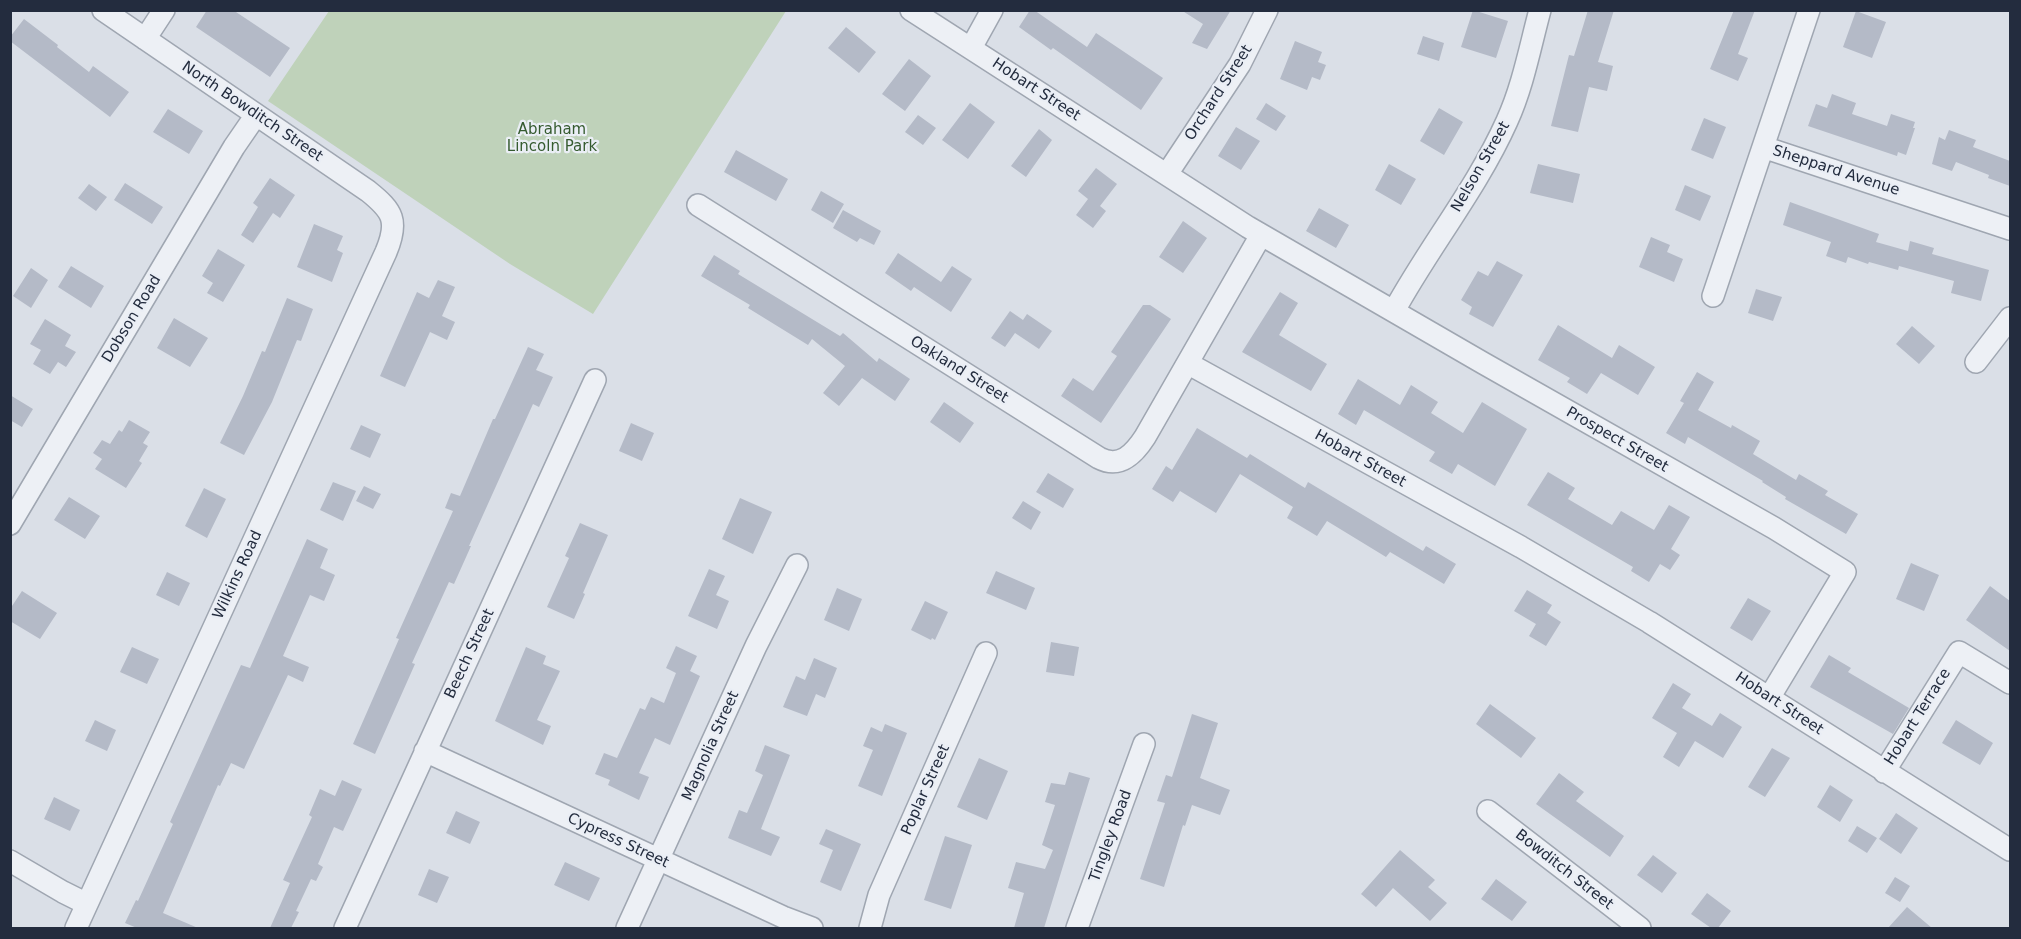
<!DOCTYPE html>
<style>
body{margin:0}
#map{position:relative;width:2021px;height:939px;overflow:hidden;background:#dadfe7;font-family:"DejaVu Sans",sans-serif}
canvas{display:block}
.frame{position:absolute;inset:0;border:12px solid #232c3e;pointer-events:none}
</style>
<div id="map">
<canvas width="2021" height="939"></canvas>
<div class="frame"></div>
</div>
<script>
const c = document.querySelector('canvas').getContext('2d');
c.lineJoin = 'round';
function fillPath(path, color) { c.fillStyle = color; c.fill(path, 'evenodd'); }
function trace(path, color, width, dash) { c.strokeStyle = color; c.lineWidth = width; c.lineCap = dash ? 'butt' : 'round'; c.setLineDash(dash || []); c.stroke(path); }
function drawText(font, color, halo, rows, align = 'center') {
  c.font = font + ' "DejaVu Sans",sans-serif'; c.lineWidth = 4.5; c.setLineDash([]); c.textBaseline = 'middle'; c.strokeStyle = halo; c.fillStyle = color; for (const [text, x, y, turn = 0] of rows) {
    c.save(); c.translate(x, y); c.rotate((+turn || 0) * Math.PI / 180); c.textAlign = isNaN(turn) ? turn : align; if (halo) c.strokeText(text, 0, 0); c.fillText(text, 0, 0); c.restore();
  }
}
const green = new Path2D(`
 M329 11V10L786 11 593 314 510 264 268 101Z`);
const building = new Path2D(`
 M207 10H233L290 48 270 77 196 27Z
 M1030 10H1034L1087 47 1096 33 1163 78 1141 110 1053 48 1051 50 1019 27Z
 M1181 10H1231L1207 49 1192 43 1203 24Z
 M1473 10 1508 21 1496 58 1461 47Z
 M1588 10H1614L1598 62 1613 66 1607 91 1589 87 1578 132 1551 126 1569 55 1574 56Z
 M1734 10H1755L1738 54 1748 58 1738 81 1710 69Z
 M1856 11 1886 22 1872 58 1843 47Z
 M24 19 58 45 57 47 89 72 93 66 129 92 110 117 10 41V37Z
 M846 27 876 52 859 73 828 48Z
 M1423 36 1444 43 1439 61 1417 54Z
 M1295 41 1322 52 1318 62 1326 65 1320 80 1312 77 1307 90 1280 79Z
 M909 59 931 76 905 111 882 94Z
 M1832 94 1856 103 1852 114 1887 126 1891 114 1915 122 1913 128H1915L1906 155 1898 152 1897 156 1808 126 1816 104 1827 108Z
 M970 103 995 122 968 159 942 140Z
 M1266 103 1286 116 1276 131 1256 119Z
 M1439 108 1463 122 1444 155 1420 141Z
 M168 109 203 131 189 154 153 132Z
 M918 115 936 128 923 145 905 132Z
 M1704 118 1726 127 1713 159 1691 150Z
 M1236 127 1260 141 1241 170 1218 156Z
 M1039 129 1052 140 1026 177 1011 166Z
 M1949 130 1976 140 1973 147 2010 161V186L1988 178 1989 175 1956 162 1952 171 1932 164 1939 137 1945 140Z
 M736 150 788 179 776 201 724 172Z
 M1389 164 1416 179 1401 205 1375 190Z
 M1538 164 1580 174 1573 203 1530 193Z
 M1096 168 1117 184 1100 206 1106 211 1093 228 1076 215 1088 199 1078 191Z
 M270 178 295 195 280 218 273 213 253 243 241 235 258 207 253 203Z
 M125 183 163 207 152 224 114 200Z
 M89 184 107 197 96 211 78 198Z
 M1685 185 1711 196 1700 221 1675 210Z
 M821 191 844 204 833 223 811 210Z
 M1790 202 1879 234 1876 242 1908 251 1910 241 1934 248 1932 254 1989 270 1981 301 1951 293 1954 281 1899 266 1898 270 1869 262 1868 264 1848 257 1846 263 1826 256 1831 242 1783 225Z
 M1319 208 1349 225 1336 248 1306 231Z
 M843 210 881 231 874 245 860 238 857 242 833 228Z
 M1183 221 1207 238 1183 273 1159 257Z
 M314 224 343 236 337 250 343 253 332 282 297 267Z
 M1651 237 1670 245 1667 252 1683 259 1674 282 1639 267Z
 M218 249 245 265 223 302 207 293 213 283 202 276Z
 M898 253 941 282 952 266 972 279 951 312 914 287 911 291 885 273Z
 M714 255 740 271 738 274 840 336 843 333 877 362 879 358 910 379 895 401 862 378 839 406 823 393 845 366 812 339 808 345 748 308 750 305 701 276Z
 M1497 261 1523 275 1493 327 1469 314 1472 307 1461 300 1478 271 1488 276Z
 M71 266 104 286 91 308 58 287Z
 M31 268 48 280 31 308 13 296Z
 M438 280 455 287 442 316 455 322 447 340 430 332 405 387 380 376 417 292 429 298Z
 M1756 289 1782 297 1773 321 1748 313Z
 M1280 292 1298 303 1279 335 1327 364 1311 391 1242 352Z
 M287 298 313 309 301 341 297 340 272 402 244 455 220 443 243 396 262 351 265 352Z
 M1143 305H1150L1171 319 1101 423 1061 396 1073 378 1093 391 1117 356 1111 352Z
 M1010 311 1023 320 1027 314 1052 331 1039 349 1015 333 1005 347 991 338Z
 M174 318 208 338 190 367 157 348Z
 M45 319 71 335 65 346 76 352 66 367 58 362 50 374 33 364 41 350 30 344Z
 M1558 325 1612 358 1619 345 1655 367 1638 395 1601 373 1587 394 1567 382 1570 378 1538 360Z
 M1912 326 1935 346 1919 364 1896 344Z
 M528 347 544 354 536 370 553 377 539 407 533 404 469 546H471L454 584 449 582 412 663 415 664 375 754 353 744 399 639 396 638 453 511 445 508 451 493 460 496 493 419H495Z
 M1697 372 1714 382 1698 410 1731 428 1732 425 1760 441 1753 454 1796 480 1799 474 1828 491 1825 495 1858 514 1846 534 1785 499 1786 497 1762 482 1763 481 1688 437 1685 444 1666 433 1684 403 1680 401Z
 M1358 379 1400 405 1411 385 1438 402 1431 413 1463 433 1482 402 1527 429 1495 486 1458 464 1452 474 1429 461 1435 452 1364 410 1356 425 1338 414Z
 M10 395 33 409 22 427 10 420Z
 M944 402 974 423 960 443 930 422Z
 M129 420 150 432 143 443 148 446 139 461 142 463 126 488 95 469 102 459 93 453 102 440 110 444 119 430 122 432Z
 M631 423 654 433 642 461 619 451Z
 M361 425 381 434 370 458 350 449Z
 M1197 428 1247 458 1250 454 1305 488 1308 482 1423 551 1426 546 1456 564 1444 584 1390 552 1386 557 1327 521 1317 536 1287 518 1293 507 1240 474 1216 513 1180 491 1173 502 1152 489 1166 466 1172 470Z
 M1548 472 1575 488 1568 499 1612 525 1621 511 1654 530 1669 505 1690 517 1671 549 1680 555 1670 570 1660 564 1649 582 1631 571 1633 567 1527 505Z
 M1048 473 1074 489 1063 508 1036 492Z
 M333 482 356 491 343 521 320 510Z
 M364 486 381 494 373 509 356 501Z
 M204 488 226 499 207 538 185 526Z
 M69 497 100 516 85 539 54 520Z
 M740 498 772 512 753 554 722 539Z
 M1023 501 1041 512 1031 530 1012 518Z
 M580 523 608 535 583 593 585 594 574 619 547 607 569 558 565 556Z
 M307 539 328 549 320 568 335 575 324 601 310 595 283 656 309 667 303 682 288 675 244 769 231 763 220 786 218 785 163 913 198 928H137L125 923 136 900 138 901 173 824 170 822 241 665 250 668Z
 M1911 563 1939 575 1924 611 1896 599Z
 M709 569 725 576 716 595 729 601 717 629 688 616Z
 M996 571 1035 588 1026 610 986 593Z
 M167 572 190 583 179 606 156 595Z
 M1990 586 2010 601V651L1966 620Z
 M837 588 862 599 849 631 824 620Z
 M1527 590 1552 605 1547 613 1561 622 1546 646 1529 636 1536 624 1514 611Z
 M22 591 57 613 40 639 10 621V609Z
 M1748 598 1771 611 1752 641 1730 628Z
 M925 601 948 612 935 640 932 638 931 640 911 630Z
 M1051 642 1079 647 1074 676 1046 672Z
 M676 646 697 656 690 671 700 676 670 745 655 738 639 773 649 777 639 800 608 785 610 780 595 774 604 753 617 758 640 708 645 710 651 697 664 703 676 673 666 668Z
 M132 647 159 659 147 684 120 672Z
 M526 647 546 656 543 664 560 671 537 720 551 726 543 745 495 721Z
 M1829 655 1851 668 1848 672 1909 708 1893 734 1810 687Z
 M814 658 837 668 825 698 816 694 807 716 783 707 796 676 805 680Z
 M1673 683 1691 694 1682 708 1712 726 1720 713 1742 727 1723 758 1695 741 1679 767 1663 757 1677 733 1652 718Z
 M1490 704 1536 738 1521 758 1476 724Z
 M1192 714 1218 723 1200 778 1230 790 1220 815 1192 805 1185 826 1183 825 1164 887 1140 879 1165 803 1157 801 1166 775 1172 777Z
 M95 720 116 730 107 751 85 741Z
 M1956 720 1993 743 1980 765 1942 743Z
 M885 724 907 733 882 796 858 786 873 750 863 746 871 727 882 732Z
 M765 745 790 755 761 829 780 837 771 856 728 838 739 810 747 813 763 775 755 771Z
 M1772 748 1790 758 1765 797 1748 787Z
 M979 758 1008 771 987 820 957 807Z
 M1069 772 1090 778 1044 928H1014L1024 893 1008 888 1016 862 1045 869 1053 850 1042 845 1055 805 1045 802 1051 783 1065 785Z
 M1559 773 1584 792 1576 801 1624 836 1610 857 1536 804Z
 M342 780 362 789 343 831 334 827 318 864 323 867 316 881 311 879 296 911 299 912 291 928H270L290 883 283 880 312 817 309 815 320 789 335 796Z
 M1830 785 1853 800 1840 822 1817 807Z
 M54 797 80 810 70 831 44 819Z
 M456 811 480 822 470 844 446 833Z
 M1896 813 1918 828 1901 854 1879 839Z
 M1857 826 1877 838 1867 853 1848 841Z
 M826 829 861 844 841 891 820 882 833 850 819 844Z
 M945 836 972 845 951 909 924 900Z
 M1400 850 1435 880 1428 887 1447 903 1430 921 1393 888 1376 907 1361 894Z
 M1653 855 1677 873 1662 893 1637 875Z
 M565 862 600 878 589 901 554 885Z
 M429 869 449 877 437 903 418 895Z
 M1895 877 1910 886 1900 902 1885 893Z
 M1496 879 1527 902 1512 921 1481 899Z
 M1707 893 1731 911 1718 928H1711L1691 914Z
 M1907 907 1932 928H1888Z`);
const street = new Path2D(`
 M911 10 1248 227 1483 363 1774 528 1845 572 1769 698
 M145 39 164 10
 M971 48 992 10
 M1763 147 2010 229
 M1167 174 1240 64 1267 10
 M698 205 1099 458C1120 469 1134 454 1145 437L1261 235
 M1713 296 1809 10
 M1394 311C1429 247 1477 188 1507 121 1523 86 1530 47 1540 10
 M1976 362 2010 318
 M1189 364 1521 547 1649 622 2010 850
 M10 524 234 147 256 115
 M425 751 783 917 812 928
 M1884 772 1959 652 2010 683
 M1488 811 1640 928
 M10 861 63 892 87 904
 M76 928 386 252C399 221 393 211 368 191L103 10
 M345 928 595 380
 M627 928 756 646 797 565
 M870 928 879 895 986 653
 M1077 928 1144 744`);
const streetNames = [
 ["Hobart Street",1036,90,33],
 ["Orchard Street",1219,93,-57],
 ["North Bowditch Street",252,112,34],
 ["Nelson Street",1481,167,-60],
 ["Sheppard Avenue",1836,171,18],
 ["Dobson Road",132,319,-59],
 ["Oakland Street",959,370,32],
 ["Prospect Street",1617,440,30],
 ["Hobart Street",1360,459,29],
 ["Wilkins Road",238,575,-65],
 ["Beech Street",470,654,-65],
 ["Hobart Street",1779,704,33],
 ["Hobart Terrace",1918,717,-58],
 ["Magnolia Street",711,746,-66],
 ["Poplar Street",926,790,-66],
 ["Tingley Road",1111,836,-70],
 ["Cypress Street",618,841,25],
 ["Bowditch Street",1564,870,38]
];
const parkNames = [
 ["Abraham",552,130],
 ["Lincoln Park",552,147]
];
fillPath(green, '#bfd2ba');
fillPath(building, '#b4bac7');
trace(street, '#9fa6b1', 24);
trace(street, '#edf0f5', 21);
drawText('15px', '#232c3e', '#eaeef5', streetNames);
drawText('15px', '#355b2f', '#eaeef5', parkNames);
</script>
